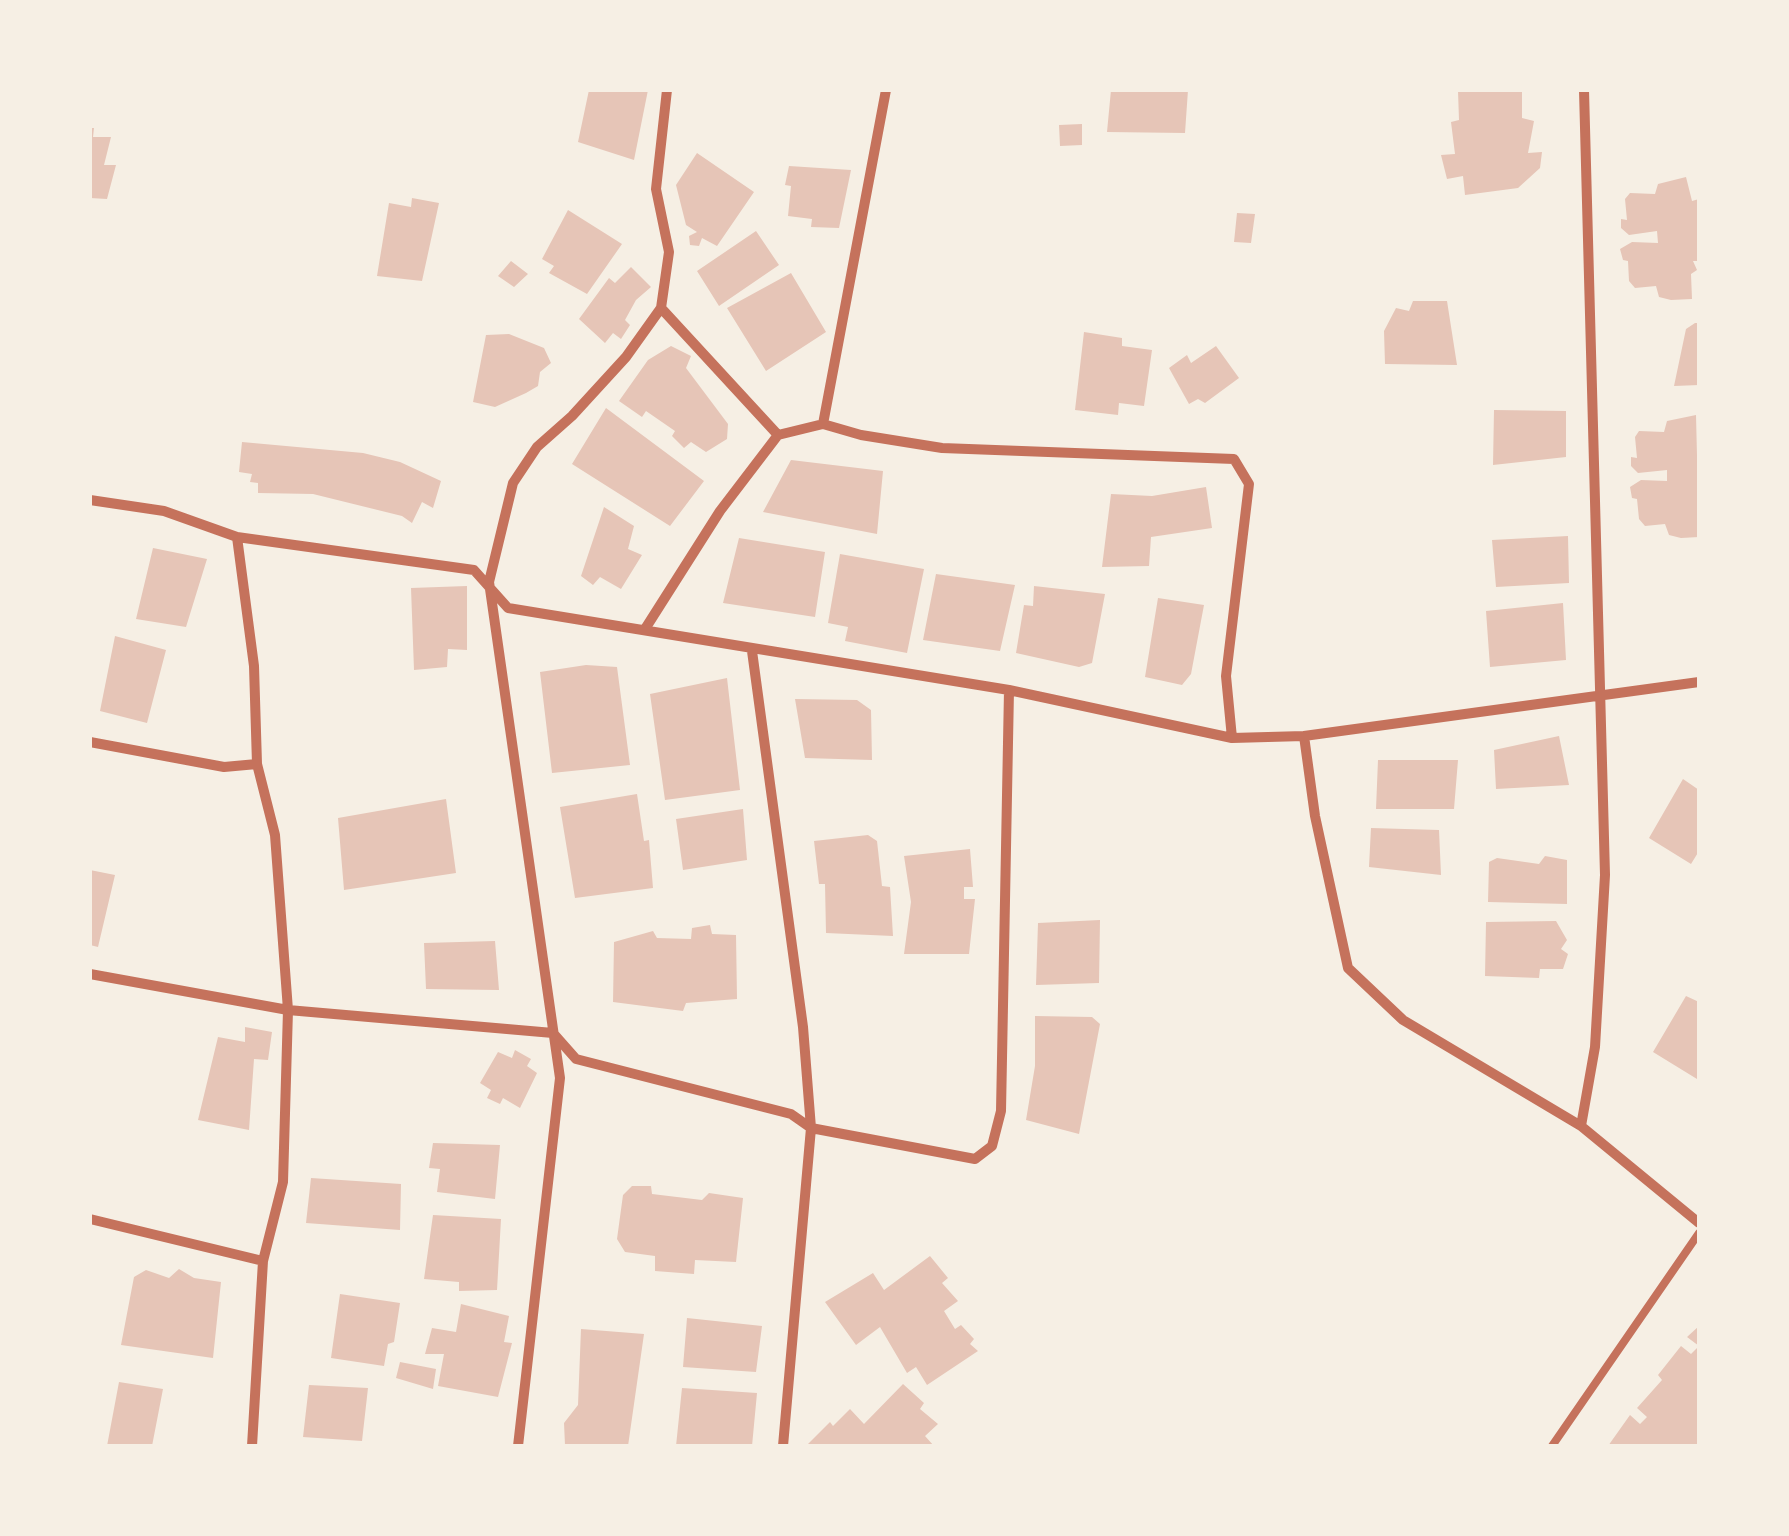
<!DOCTYPE html>
<style>
body{margin:0}
#map{position:relative;width:1789px;height:1536px;overflow:hidden;background:#f6efe4;font-family:Commissioner,sans-serif}
canvas{display:block}
.frame{position:absolute;inset:0;border:92px solid #f6efe4;pointer-events:none}
</style>
<div id="map">
<canvas width="1789" height="1536"></canvas>
<div class="frame"></div>
</div>
<script>
const c = document.querySelector('canvas').getContext('2d');
c.lineJoin = 'round';
function fillPath(path, color) { c.fillStyle = color; c.fill(path, 'evenodd'); }
function trace(path, color, width, dash) { c.strokeStyle = color; c.lineWidth = width; c.lineCap = dash ? 'butt' : 'round'; c.setLineDash(dash || []); c.stroke(path); }
const building = new Path2D(`
 M589 90H648L634 160 578 142Z
 M1111 90H1188L1185 133 1107 132Z
 M1522 90V118L1534 121 1528 153 1542 152 1540 168 1518 188 1465 195 1463 176 1447 179 1441 155 1455 154 1451 122 1459 120 1458 91Z
 M1082 124V145L1060 146 1059 125Z
 M90 128H94L93 137H111L104 165H116L107 199 90 198Z
 M697 153 754 192 717 246 702 238 699 246 690 245 689 236 697 232 686 225 676 185Z
 M789 166 851 170 839 228 811 227 812 219 788 216 791 186 785 185Z
 M1686 177 1692 201 1699 199V261H1693L1697 270 1691 274 1692 299 1671 300 1659 297 1656 286 1635 288 1629 281 1628 261 1623 260 1620 249 1632 242 1658 243 1657 231 1629 235 1621 228V219L1627 220 1625 199 1630 193 1655 194 1658 184Z
 M412 198 439 203 422 281 377 276 389 203 411 207Z
 M568 210 622 244 587 294 549 273 554 266 542 259Z
 M1237 213 1255 214 1251 243 1234 242Z
 M756 231 779 265 719 306 697 271Z
 M511 261 528 274 514 287 498 276Z
 M631 267 651 287 636 300 625 320 630 325 621 339 613 333 605 343 579 319 609 278 615 283Z
 M791 273 826 332 766 371 727 308Z
 M1413 301H1447L1457 365 1385 364 1384 331 1396 308 1409 311Z
 M1695 323H1699V385L1674 386 1686 329Z
 M1084 332 1122 338V346L1152 350 1144 406 1119 403 1118 415 1075 410Z
 M509 334 544 348 551 363 540 372 538 386 526 393 495 407 473 402 486 335Z
 M671 346 691 356 686 368 728 424 727 439 706 452 691 442 684 448 672 436 675 431 646 411 642 417 619 401 648 360Z
 M1216 346 1239 378 1205 403 1198 399 1189 404 1169 368 1187 355 1191 363Z
 M606 408 704 481 670 526 572 464Z
 M1494 410 1566 411V457L1493 465Z
 M1696 415 1699 537 1681 538 1669 535 1665 524 1645 526 1639 519 1637 499 1632 498 1630 487 1641 480 1667 481V470L1638 473 1631 466V457L1637 458 1635 437 1639 431 1664 432 1667 421Z
 M242 442 363 453 400 462 441 481 433 508 422 502 412 523 402 516 313 494 258 493V483L250 482 252 474 239 472Z
 M791 460 883 471 877 534 763 512Z
 M1206 487 1212 528 1151 537 1149 566 1102 567 1111 494 1152 496Z
 M604 507 634 526 628 549 642 555 621 589 600 577 593 585 581 576Z
 M1568 536 1569 583 1496 587 1492 540Z
 M739 538 825 552 815 617 723 603Z
 M153 548 207 559 186 627 136 619Z
 M840 554 924 569 907 653 845 641 848 627 828 623Z
 M936 574 1015 585 1000 651 923 640Z
 M467 586V650L448 649 447 667 414 670 411 588Z
 M1034 586 1105 594 1092 663 1079 667 1016 653 1024 605 1033 606Z
 M1158 598 1204 605 1191 674 1182 685 1145 677Z
 M1563 603 1566 660 1490 667 1486 611Z
 M115 636 166 650 147 723 100 711Z
 M586 665 617 667 630 765 552 773 540 672Z
 M727 678 740 790 665 800 650 694Z
 M795 699 857 700 871 710 872 760 805 758Z
 M1559 736 1569 785 1496 789 1494 750Z
 M1378 760H1458L1454 809H1376Z
 M1683 779 1699 790V851L1691 864 1649 838Z
 M637 794 644 841 649 840 653 888 575 898 560 807Z
 M446 799 456 873 344 890 338 818Z
 M743 809 747 860 683 870 676 819Z
 M1371 828 1439 830 1441 875 1369 867Z
 M868 835 877 841 882 886 890 887 893 936 826 933 825 884H819L814 841Z
 M970 849 973 887H964V899H975L969 954H904L911 902 904 856Z
 M1545 856 1567 860V904L1488 902 1489 862 1497 858 1539 864Z
 M90 870 115 875 98 947 90 945Z
 M1100 920 1099 983 1036 985 1038 923Z
 M1556 921 1567 940 1561 949 1568 954 1563 969H1540L1539 978 1485 976 1486 922Z
 M710 925 712 934 736 935 737 999 686 1003 683 1011 613 1002 614 942 653 931 657 938 691 939 692 928Z
 M495 941 499 990 426 989 424 943Z
 M1686 996 1699 1002 1697 1079 1653 1052Z
 M1035 1016 1092 1017 1100 1024 1079 1134 1026 1120 1035 1066Z
 M245 1027 272 1032 268 1060 254 1059 249 1130 198 1120 218 1037 245 1042Z
 M515 1050 531 1059 527 1066 537 1073 520 1108 503 1098 500 1104 487 1098 491 1090 480 1083 498 1052 512 1058Z
 M433 1143 500 1145 495 1199 437 1192 440 1169 429 1168Z
 M311 1178 401 1184 400 1230 306 1223Z
 M632 1186H651L652 1194 702 1200 709 1193 743 1198 736 1262 695 1260 694 1274 655 1271V1256L625 1252 617 1239 623 1195Z
 M433 1215 501 1219 497 1290 459 1291V1282L424 1279Z
 M930 1256 948 1278 942 1283 958 1301 944 1311 955 1329 961 1325 974 1339 970 1344 978 1351 927 1385 916 1367 907 1373 880 1327 856 1345 825 1302 873 1273 884 1290Z
 M179 1269 194 1278 221 1282 213 1358 121 1345 134 1277 146 1270 169 1278Z
 M340 1294 400 1303 394 1342 388 1344 384 1366 331 1358Z
 M461 1304 509 1316 504 1342 512 1343 498 1397 438 1386 444 1354H425L432 1328 456 1332Z
 M687 1318 762 1326 756 1372 683 1367Z
 M1699 1326V1446H1608L1630 1415 1640 1424 1647 1417 1637 1408 1662 1380 1658 1375 1681 1346 1691 1354 1699 1346 1687 1337Z
 M581 1329 644 1334 628 1446 565 1445 564 1423 578 1405Z
 M400 1362 436 1369 433 1389 396 1378Z
 M119 1382 163 1389 152 1446H107Z
 M903 1384 924 1403 920 1409 938 1424 925 1436 934 1446H806L830 1422 833 1426 850 1409 864 1424Z
 M309 1385 368 1388 362 1441 303 1437Z
 M682 1388 757 1393 752 1446H676Z`);
const service = new Path2D(`
 M1552 1446 1699 1233`);
const minor = new Path2D(`
 M667 90 656 189 669 252 661 308 778 435
 M823 424 886 90
 M90 500 164 511 237 537 474 570 508 608 1009 690 1232 738 1304 736 1699 682
 M237 537 254 666 257 764 275 835 288 1010 283 1182 263 1261 252 1446
 M645 629 720 511 778 435 823 424 861 435 942 448 1234 459 1249 484 1226 676 1232 738
 M752 651 803 1027 811 1128 783 1446
 M1304 736 1315 816 1348 968 1403 1020 1581 1126 1699 1223
 M90 742 224 767 257 764
 M90 974 288 1010 553 1033 576 1059 791 1114 811 1128 975 1159 992 1146 1001 1111 1009 690
 M1581 1126 1595 1047 1605 875 1584 90
 M90 1219 263 1261
 M518 1446 560 1078 489 582 513 483 537 447 572 416 626 357 661 308`);
fillPath(building, '#e6c5b7');
trace(service, '#c5725c', 8);
trace(minor, '#c5725c', 10);
</script>
